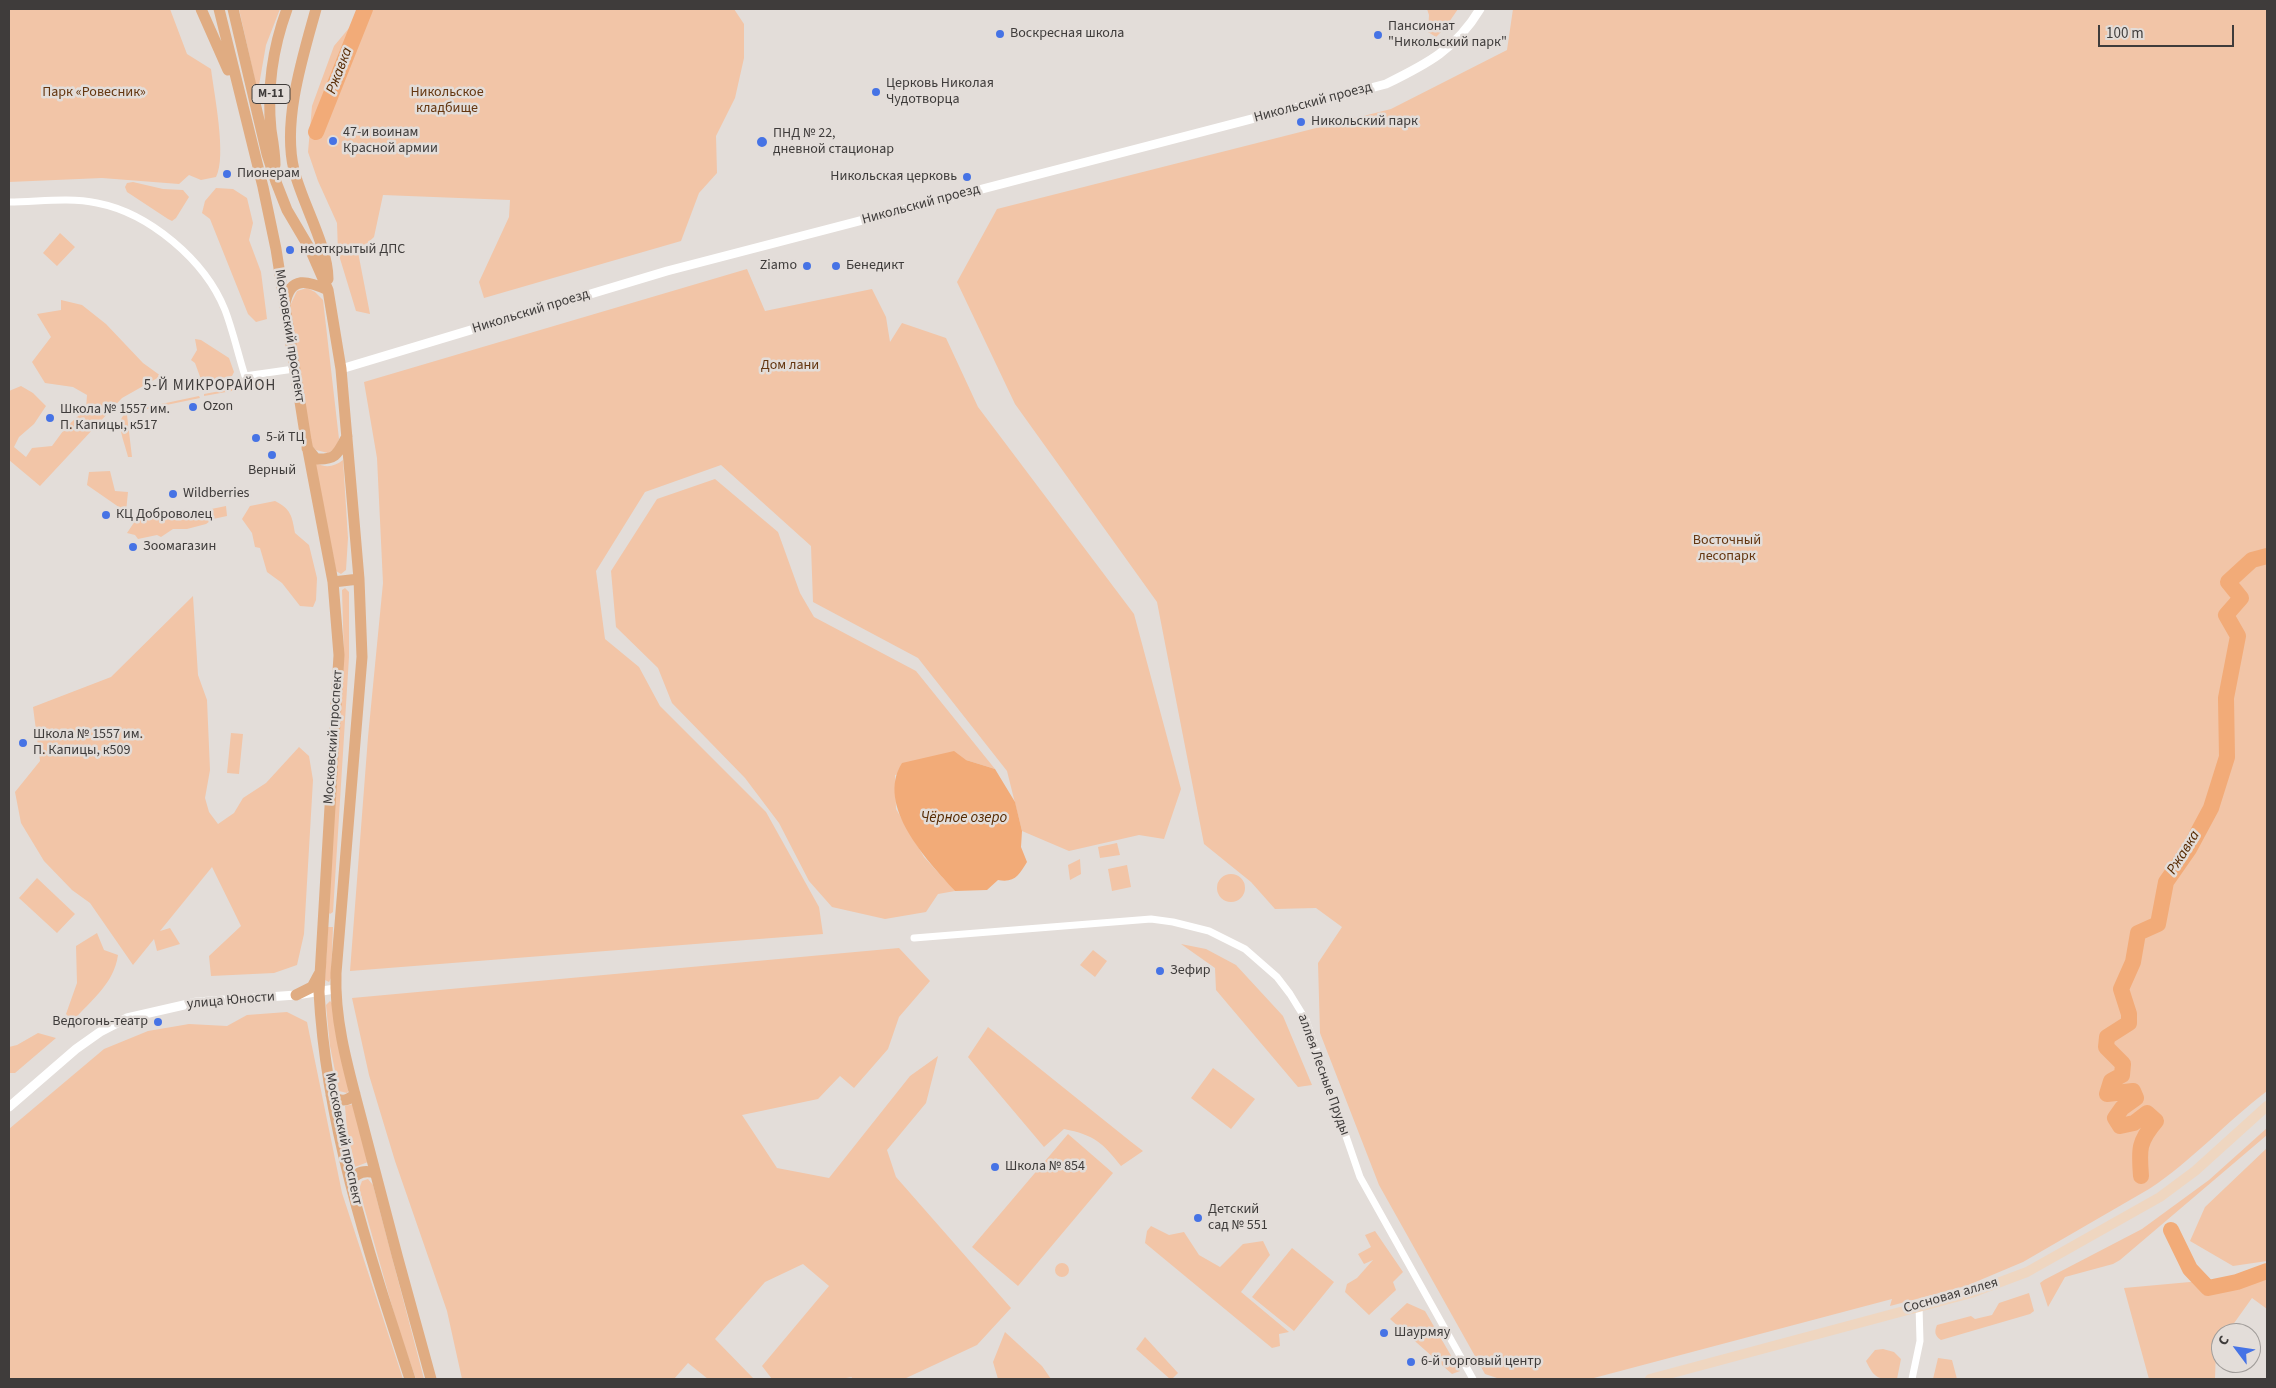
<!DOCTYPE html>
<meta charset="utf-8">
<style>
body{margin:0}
#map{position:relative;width:2276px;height:1388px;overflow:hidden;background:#e3ddd9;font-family:"Source Sans 3",sans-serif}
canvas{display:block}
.frame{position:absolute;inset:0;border:10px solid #3f3c3b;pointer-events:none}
.north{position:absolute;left:2211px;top:1323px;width:50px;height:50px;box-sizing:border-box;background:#e3ddd9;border:1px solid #a19d9a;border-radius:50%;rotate:301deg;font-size:14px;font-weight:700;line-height:20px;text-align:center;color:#3f3c3b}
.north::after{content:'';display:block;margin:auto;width:18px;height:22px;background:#4673e5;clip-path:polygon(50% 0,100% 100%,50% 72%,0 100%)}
.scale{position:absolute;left:2098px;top:25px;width:136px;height:22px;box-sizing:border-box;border:2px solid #3f3c3b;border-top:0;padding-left:6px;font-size:15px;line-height:18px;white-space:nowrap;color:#3f3c3b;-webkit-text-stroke:4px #e3ddd9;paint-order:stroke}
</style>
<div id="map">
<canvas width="2276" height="1388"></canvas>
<div class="frame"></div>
<div class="north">С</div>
<div class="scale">100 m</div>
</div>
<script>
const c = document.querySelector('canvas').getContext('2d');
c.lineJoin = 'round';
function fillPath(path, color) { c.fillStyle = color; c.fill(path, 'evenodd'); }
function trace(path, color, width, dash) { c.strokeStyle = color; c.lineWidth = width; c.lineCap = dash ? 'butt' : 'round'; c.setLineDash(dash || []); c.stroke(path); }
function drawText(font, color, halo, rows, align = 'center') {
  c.font = font + ' "Source Sans 3",sans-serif'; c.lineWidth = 5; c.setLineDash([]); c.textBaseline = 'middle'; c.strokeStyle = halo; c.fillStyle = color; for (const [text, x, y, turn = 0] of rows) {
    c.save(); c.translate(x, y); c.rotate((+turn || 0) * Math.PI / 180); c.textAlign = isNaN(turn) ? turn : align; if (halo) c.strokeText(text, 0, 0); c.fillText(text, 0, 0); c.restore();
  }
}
const green = new Path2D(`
 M9 9H170L187 54 211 69C214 93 227 157 216 177L201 180 189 175 179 184 102 178 9 182Z
 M239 9H280L266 45 259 85H256Z
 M365 9H734L744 24V58L735 98 716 136 717 173 699 193 681 241 484 298 479 282 509 217 510 200 383 195 374 237 358 252 370 314 356 311 338 252 337 223 318 181 308 152 312 106 334 46Z
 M1427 9H1458L1445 28 1436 37 1428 32 1429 15Z
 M1513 9H2267V1091C2226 1122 2192 1161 2149 1189L2023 1262 1966 1286 1890 1306 1892 1299 1590 1379H1500L1485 1374 1379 1185 1320 1033 1318 963 1342 927 1316 908 1275 909 1251 882 1204 844 1157 602 1015 404 957 282 997 209 1391 109 1507 50Z
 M133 182 163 189 183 190 189 197 176 218 172 221 168 219 127 192 125 187 127 183Z
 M216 188 233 189 247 198 253 223 249 240 261 272 267 319 256 322 248 314 210 219 202 213 205 201Z
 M60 233 75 247 57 266 43 253Z
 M747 269 765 311 872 289 886 317 890 342 902 323 946 338 978 407 1134 614 1181 789 1164 839 1139 835 1069 851 1022 831 1007 771 918 658 813 602 811 546 721 465 645 492 596 571 605 639 639 667 660 706 766 812 819 907 823 934 350 971 368 737 383 583 377 458 364 382Z
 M307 288 315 292 323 300 339 439 336 448 328 453 316 450 310 444 289 308 297 291Z
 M61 300 82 305 106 324 143 363 161 376 122 398 40 486 9 460V391L21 386 33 393 46 406 34 424 19 437 14 447 26 457 32 448 52 446 66 427 86 409 87 395 73 387 45 383 32 362 51 337 37 314 61 310Z
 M195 339 201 340 229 358 234 372 232 376 202 382 195 363 191 360 197 350Z
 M264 383 265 385 204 396V394Z
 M199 396 200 398 147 409V407Z
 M137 409 138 411 127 415 132 457H128C124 438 109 413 137 409Z
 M343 460 348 538 346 570 341 574 336 571 315 463C326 468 334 467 343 460Z
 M110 471 115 491 128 492 126 512 87 485 89 472Z
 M715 479 778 532 800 593 814 617 916 671 995 769 966 760 895 775 896 809 924 857 955 891 938 894 926 912 885 919 832 907 809 881 779 823 745 778 672 703 658 668 616 627 611 571 657 499Z
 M275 501C291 509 292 516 295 533L309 545 317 578 316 600 313 607 300 606 282 583 267 572 260 548 255 547 252 533 242 519 250 506Z
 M226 506 227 516 213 519 206 524 187 529H173L161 537 157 535 138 539 135 535 127 533 135 521 140 519 150 520 163 514 182 515Z
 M345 588 349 592V657L333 912 330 914 328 912 344 657 342 590Z
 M193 596 198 675 207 700 210 770 205 798 209 812 218 824 234 813 243 798 266 783 299 747 309 756 313 780 304 934 297 965 274 973 211 976 209 956 241 926 212 867 160 931 170 928 180 944 157 951 154 939 133 965 90 903 72 890 44 861 21 823 15 792 40 761 33 707 111 677Z
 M231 733 243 734 239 774 227 773Z
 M1117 843 1120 855 1100 858 1098 847Z
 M1080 859 1081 874 1070 880 1068 865Z
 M1127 865 1131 887 1112 891 1108 869Z
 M1217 888a14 14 0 1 1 28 0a14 14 0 1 1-28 0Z
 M37 878 75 914 57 933 19 898Z
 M328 927H333L331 978 329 982 325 980Z
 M97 933 104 950 118 955C114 984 91 1000 73 1021L66 1014 77 983 76 946Z
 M1181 944 1206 949 1236 965 1283 1016 1312 1085 1298 1087 1216 990 1215 968Z
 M899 948 930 981 899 1017 888 1049 854 1088 840 1076 818 1099 742 1115 777 1168 829 1178 910 1076 938 1056 926 1103 887 1150 896 1177 1011 1308 977 1345 904 1379H851L852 1377 840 1379H772L762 1366 829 1286 803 1264 765 1282 715 1339 754 1379H708L688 1363 674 1379H462L447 1311 395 1161 369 1075 352 998Z
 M1093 950 1107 961 1095 977 1080 965Z
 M330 1001 333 1004 350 1089 347 1093 339 1091 330 1046 326 1005Z
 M287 1012 307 1022 342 1193 403 1379H9V1129L104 1049 148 1031 189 1024 227 1026 247 1015Z
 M988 1027 1130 1141 1143 1151 1121 1166C1102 1142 1094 1135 1064 1129L1044 1147 968 1057Z
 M38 1033 56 1038 15 1073H9V1047L17 1045Z
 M1213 1068 1255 1099 1231 1129 1191 1098Z
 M354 1104 368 1162 355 1167 347 1130 345 1106Z
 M2267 1128V1135L2120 1260 2113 1264 2065 1277 2048 1307 2040 1283 2044 1280 2142 1229 2209 1180Z
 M1068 1134 1113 1173 1018 1286 972 1247Z
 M2267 1148V1261L2233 1266 2190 1241 2205 1207Z
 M368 1179 373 1185 424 1379H416L399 1331 359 1189 362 1181Z
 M1151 1226 1169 1235 1184 1232 1199 1255 1220 1267 1243 1244 1263 1241 1270 1255 1241 1292 1289 1332 1279 1334 1280 1346 1272 1348 1145 1243 1147 1231Z
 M1375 1231 1403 1272 1393 1282 1396 1290 1369 1315 1345 1292 1347 1284 1357 1278 1373 1260 1364 1264 1358 1254 1371 1247 1365 1235Z
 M1292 1248 1334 1282 1294 1331 1252 1297Z
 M1055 1270a7 7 0 1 1 14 0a7 7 0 1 1-14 0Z
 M2267 1275V1309L2252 1298 2227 1333H2221V1341L2216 1348 2215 1379H2149L2124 1288Z
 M2029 1293 2034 1311 2030 1314 1941 1340C1935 1336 1934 1332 1937 1325L1971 1316 1975 1319 1992 1315 1999 1303Z
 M1407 1303 1425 1311 1460 1371 1452 1374 1390 1319Z
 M1005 1332 1042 1366 1051 1379H998L993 1362Z
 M1145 1337 1178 1373 1172 1379H1170L1136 1349Z
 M1883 1349 1894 1352 1901 1359 1897 1379C1877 1379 1875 1379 1866 1361L1875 1350Z
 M1938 1358 1952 1360 1957 1379H1933Z`);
const water = new Path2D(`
 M954 751 966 760 995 769 1015 802 1022 831 1021 847 1027 862C1019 875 1015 883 998 880L987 890 955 891C927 860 875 806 902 763Z`);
const river = new Path2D(`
 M316 132 365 9
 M2141 1176C2139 1150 2138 1142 2156 1121L2147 1113 2134 1123 2120 1126 2115 1118 2122 1108 2136 1098 2133 1091 2107 1094 2111 1081 2122 1075 2123 1064 2106 1047 2107 1037 2129 1023V1014L2121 989 2133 962 2138 933 2158 924 2166 882 2189 849 2211 808 2227 757 2226 698 2238 636 2226 615 2241 598 2228 582 2252 560 2267 556
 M2171 1230 2190 1269 2208 1288 2237 1282 2267 1271`);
const minor = new Path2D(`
 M9 202C38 202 68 197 97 203 149 213 205 260 225 310 233 331 238 354 245 376L294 369
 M914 938 1151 919 1173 922 1209 931 1245 949 1277 977 1290 994 1306 1020 1360 1177 1473 1379
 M1912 1379 1920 1341 1919 1306`);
const tertiary = new Path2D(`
 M341 369 667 271 1386 84C1427 64 1456 49 1480 9
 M9 1107 76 1049 100 1032 127 1018 197 1002 296 995 335 989`);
const secondary = new Path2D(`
 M1650 1379 1971 1293 2027 1272 2160 1197 2195 1171 2267 1106`);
const primary = new Path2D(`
 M201 9 228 70
 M219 9 263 187 276 249 306 440 333 582 339 655 319 992C326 1125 369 1254 410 1379
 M233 9 267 154 276 182 287 210 310 249 328 290 341 369 359 579 362 657 336 973C334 1027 352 1081 365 1133 386 1215 408 1297 431 1379
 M316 9C303 56 282 121 294 170 302 203 328 246 328 279
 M275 165C275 153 273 142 271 130 267 90 273 47 287 9
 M285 304C290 275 308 281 328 290
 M307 448 316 459C337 460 338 453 347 436
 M333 582 359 579
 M296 995 312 987 319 974
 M331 1095C340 1102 347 1102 355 1094
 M350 1182C356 1172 365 1170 375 1173`);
const markers = [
 [1000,34,5,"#4673e5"],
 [1378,35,5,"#4673e5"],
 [876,92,5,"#4673e5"],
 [1301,122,5,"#4673e5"],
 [333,141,5,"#4673e5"],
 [762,142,6,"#4673e5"],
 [227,174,5,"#4673e5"],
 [967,177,5,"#4673e5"],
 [290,250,5,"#4673e5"],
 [807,266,5,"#4673e5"],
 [836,266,5,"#4673e5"],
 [193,407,5,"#4673e5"],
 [50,418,5,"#4673e5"],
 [256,438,5,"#4673e5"],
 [272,455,5,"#4673e5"],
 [173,494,5,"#4673e5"],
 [106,515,5,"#4673e5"],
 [133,547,5,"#4673e5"],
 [23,743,5,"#4673e5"],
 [1160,971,5,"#4673e5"],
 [158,1022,5,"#4673e5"],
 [995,1167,5,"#4673e5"],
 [1198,1218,5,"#4673e5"],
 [1384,1333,5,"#4673e5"],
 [1411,1362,5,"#4673e5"]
];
const shields = [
 [271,94,38]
];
const shieldNames = [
 ["М-11",271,94]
];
const poiNames = [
 ["Пансионат",1388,27],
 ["\"Никольский парк\"",1388,43],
 ["Воскресная школа",1010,34],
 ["Церковь Николая",886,84],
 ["Чудотворца",886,100],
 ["Никольский парк",1311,122],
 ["47-и воинам",343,133],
 ["Красной армии",343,149],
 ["ПНД № 22,",773,134],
 ["дневной стационар",773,150],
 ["Пионерам",237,174],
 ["Никольская церковь",957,177,"right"],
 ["неоткрытый ДПС",300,250],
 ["Ziamo",797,266,"right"],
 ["Бенедикт",846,266],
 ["Ozon",203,407],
 ["Школа № 1557 им.",60,410],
 ["П. Капицы, к517",60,426],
 ["5-й ТЦ",266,438],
 ["Верный",272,471,"center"],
 ["Wildberries",183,494],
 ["КЦ Доброволец",116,515],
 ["Зоомагазин",143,547],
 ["Школа № 1557 им.",33,735],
 ["П. Капицы, к509",33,751],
 ["Зефир",1170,971],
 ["Ведогонь-театр",148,1022,"right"],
 ["Школа № 854",1005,1167],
 ["Детский",1208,1210],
 ["сад № 551",1208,1226],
 ["Шаурмяу",1394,1333],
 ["6-й торговый центр",1421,1362]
];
const parkNames = [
 ["Парк «Ровесник»",94,93],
 ["Никольское",447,93],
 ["кладбище",447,109],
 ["Дом лани",790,366],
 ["Восточный",1727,541],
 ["лесопарк",1727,557]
];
const streetNames = [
 ["Никольский проезд",1313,103,-15],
 ["Никольский проезд",921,205,-15],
 ["Никольский проезд",531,312,-17],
 ["Московский проспект",289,336,81],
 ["Московский проспект",334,737,-86],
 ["улица Юности",231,1001,-5],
 ["аллея Лесные Пруды",1323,1075,70],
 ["Московский проспект",343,1139,78],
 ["Сосновая аллея",1951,1296,-16]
];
const waterNames = [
 ["Ржавка",340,71,-69],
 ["Чёрное озеро",964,819],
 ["Ржавка",2184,853,-58]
];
const neighbourhoodNames = [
 ["5-Й МИКРОРАЙОН",210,387]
];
fillPath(green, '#f2c5a7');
fillPath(water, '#f2ab78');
trace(river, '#f2ab78', 16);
trace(minor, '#fff', 7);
trace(tertiary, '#fff', 9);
trace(secondary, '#efd6c0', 10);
trace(primary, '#e0ac82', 11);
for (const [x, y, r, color] of markers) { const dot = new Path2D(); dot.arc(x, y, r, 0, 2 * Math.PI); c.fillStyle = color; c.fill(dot); trace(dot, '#e3ddd9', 2); }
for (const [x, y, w] of shields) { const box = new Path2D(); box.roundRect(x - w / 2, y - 9.5, w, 19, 4); c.fillStyle = '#e3ddd9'; c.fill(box); trace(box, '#3f3c3b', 1); }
drawText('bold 12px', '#3f3c3b', null, shieldNames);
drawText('14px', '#3f3c3b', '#e3ddd9', poiNames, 'left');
drawText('14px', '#643610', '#e3ddd9', parkNames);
drawText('14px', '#3f3c3b', '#e3ddd9', streetNames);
drawText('italic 15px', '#552900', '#e3ddd9', waterNames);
c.letterSpacing = '1px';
drawText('15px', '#3f3c3b', '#e3ddd9', neighbourhoodNames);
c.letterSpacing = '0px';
</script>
